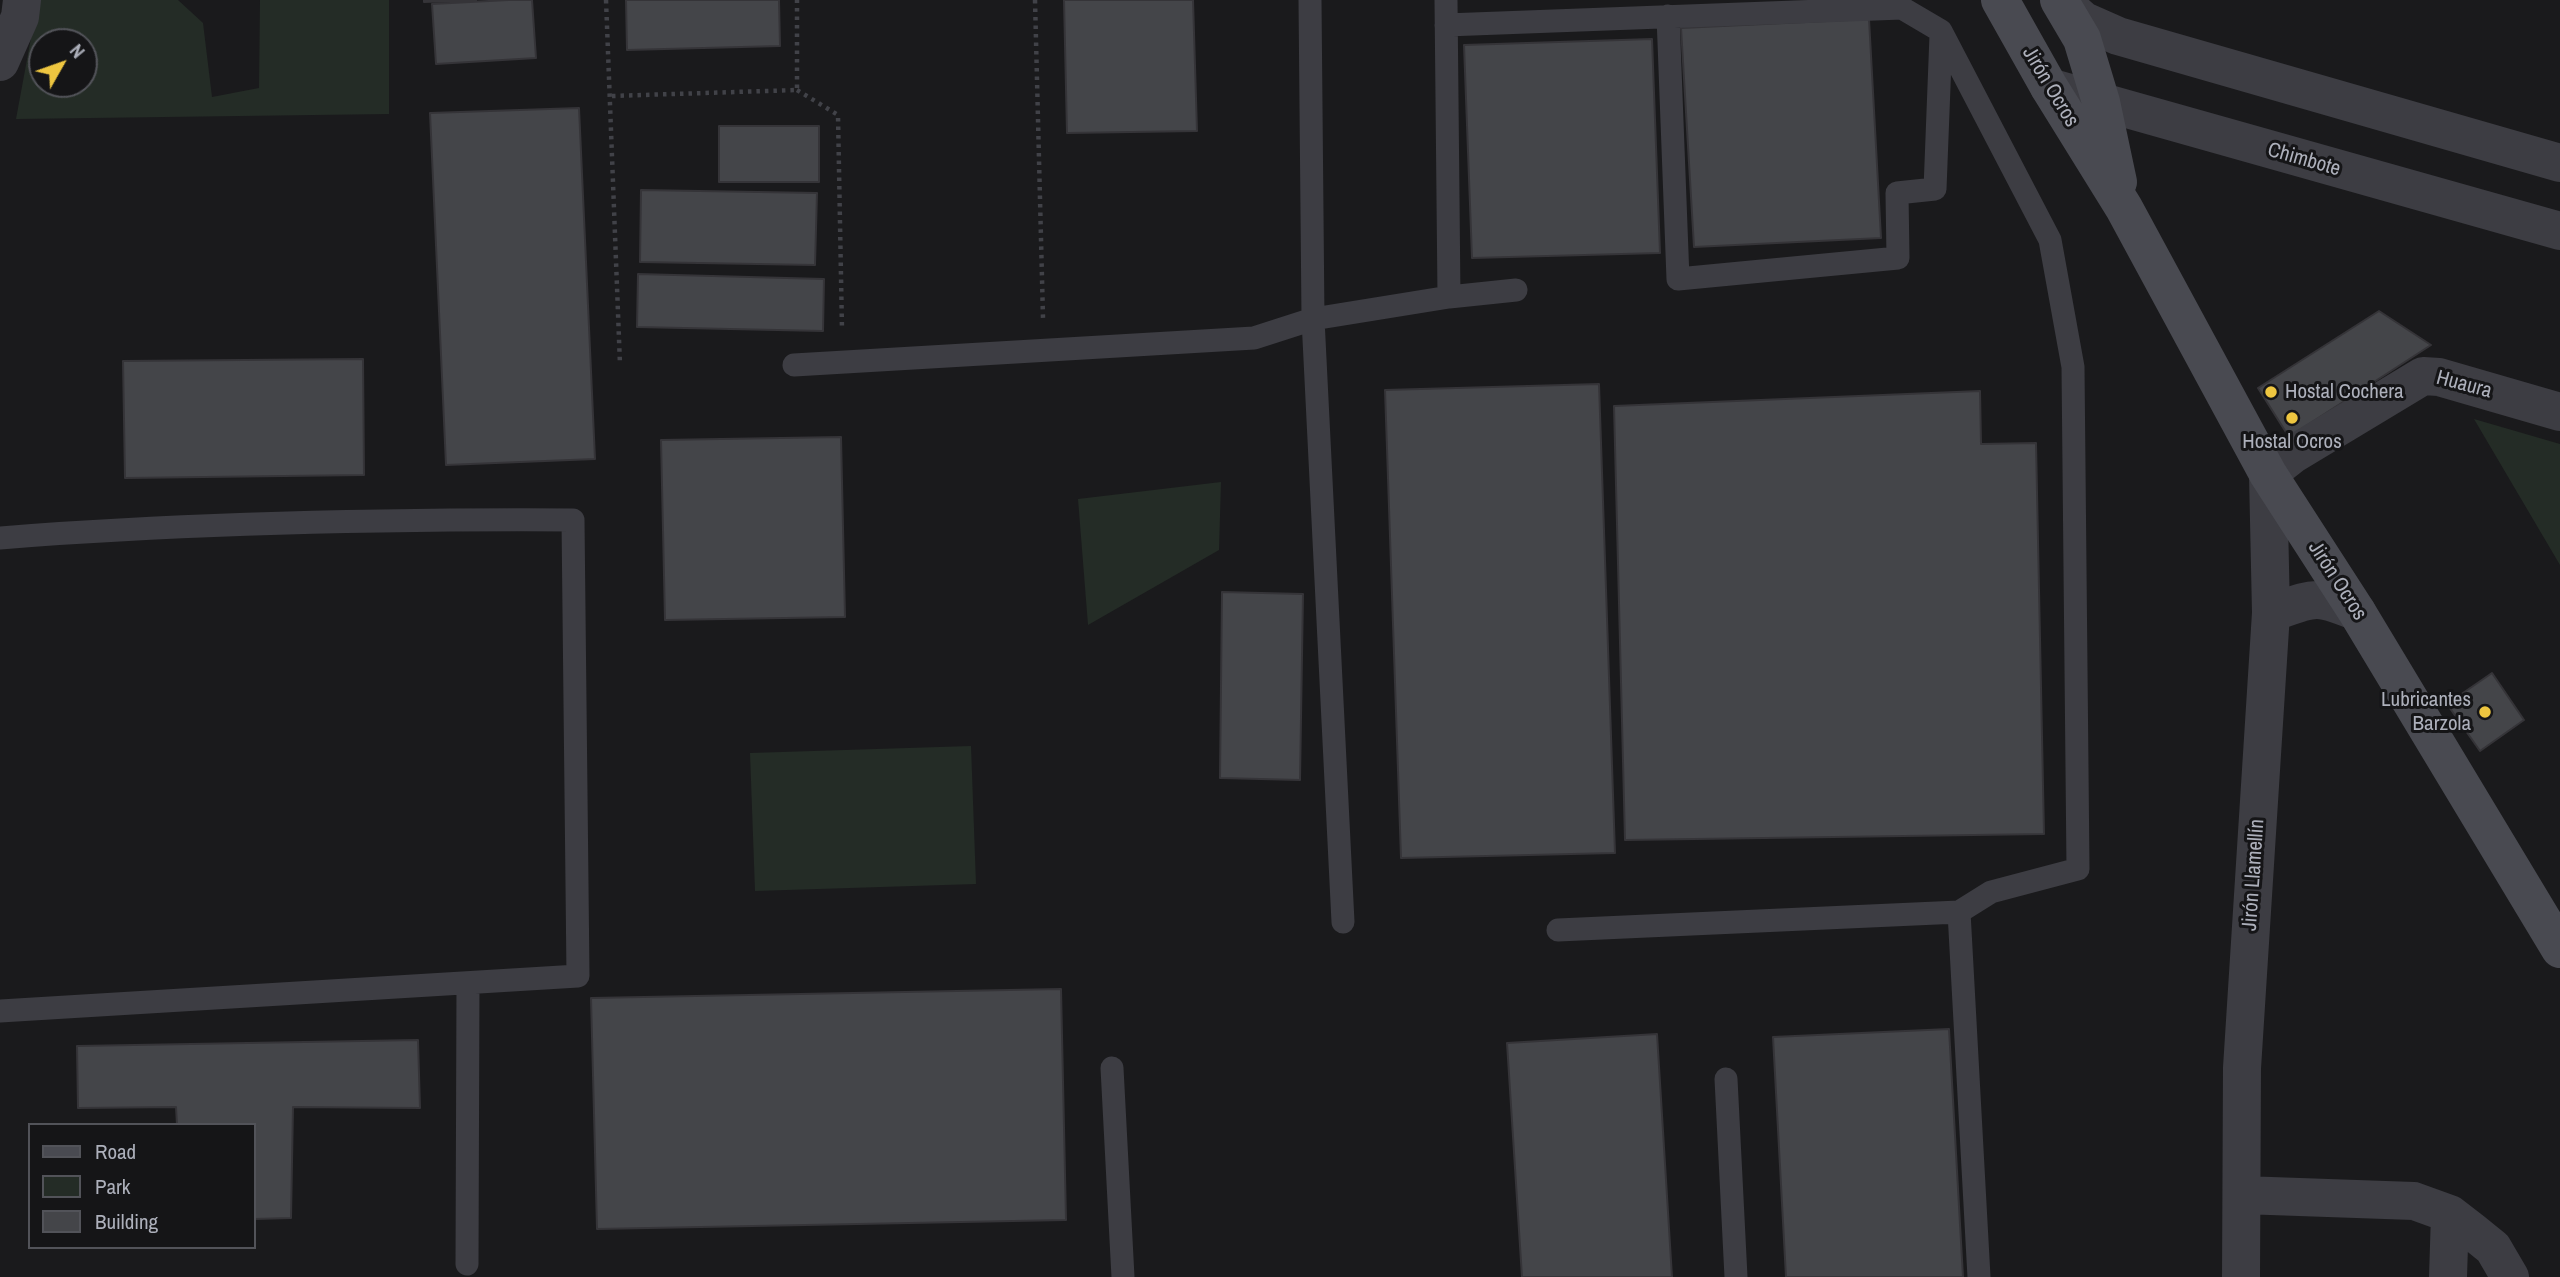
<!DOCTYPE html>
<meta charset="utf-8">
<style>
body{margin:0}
#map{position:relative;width:2560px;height:1277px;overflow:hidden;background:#1a1a1c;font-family:"Archivo Narrow",sans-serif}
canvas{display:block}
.legend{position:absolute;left:28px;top:1123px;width:228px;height:126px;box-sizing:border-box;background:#151517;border:2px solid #525359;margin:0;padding:9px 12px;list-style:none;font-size:21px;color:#adb0bb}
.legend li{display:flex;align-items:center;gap:14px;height:35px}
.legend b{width:35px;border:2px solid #525359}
.north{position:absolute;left:28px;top:28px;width:70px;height:70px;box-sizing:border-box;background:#151517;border:2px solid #525359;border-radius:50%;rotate:50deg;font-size:19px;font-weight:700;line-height:28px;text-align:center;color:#adb0bb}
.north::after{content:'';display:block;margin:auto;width:24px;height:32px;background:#eec640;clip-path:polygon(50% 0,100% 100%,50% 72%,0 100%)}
</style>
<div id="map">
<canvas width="2560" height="1277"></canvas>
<ul class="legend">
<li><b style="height:9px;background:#494a51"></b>Road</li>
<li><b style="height:19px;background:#242c26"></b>Park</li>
<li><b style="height:19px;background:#444549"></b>Building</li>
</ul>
<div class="north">N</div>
</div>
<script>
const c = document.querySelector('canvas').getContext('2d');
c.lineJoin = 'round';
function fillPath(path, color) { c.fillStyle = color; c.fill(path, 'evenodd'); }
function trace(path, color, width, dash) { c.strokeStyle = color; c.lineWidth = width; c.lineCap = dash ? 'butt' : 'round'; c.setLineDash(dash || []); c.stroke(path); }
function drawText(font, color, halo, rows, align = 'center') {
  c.font = font + ' "Archivo Narrow",sans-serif'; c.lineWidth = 6; c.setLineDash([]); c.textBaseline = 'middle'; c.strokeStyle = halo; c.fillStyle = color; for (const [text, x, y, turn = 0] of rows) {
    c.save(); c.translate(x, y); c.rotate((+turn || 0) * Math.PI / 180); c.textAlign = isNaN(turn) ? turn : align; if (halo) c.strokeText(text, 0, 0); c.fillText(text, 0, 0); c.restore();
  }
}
const green = new Path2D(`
 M38 0H178L203 23 212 97 259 88 260 0H389V114L16 119ZM42 42H84V84H42Z
 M2474 419 2560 444V565Z
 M1221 482 1219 550 1088 625 1078 499Z
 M971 746 976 884 755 891 750 753Z`);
const building = new Path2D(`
 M424 0H476L424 2Z
 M508 0H532L536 58 436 64 432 4Z
 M626 0H779L780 46 627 50Z
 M1064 0H1193L1197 131 1067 133Z
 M1869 19 1881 238 1694 247 1681 28Z
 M1652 39 1660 253 1472 258 1464 45Z
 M579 108 595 459 446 465 430 113Z
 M719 126H819V182H719Z
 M641 190 817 193 815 265 640 262Z
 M638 274 824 279 823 331 637 327Z
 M2379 311 2431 345 2289 437 2258 388Z
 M363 359 364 475 125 478 123 361Z
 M1599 384 1615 853 1401 858 1385 390Z
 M1980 391 1981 444 2036 443 2044 834 1625 840 1614 406Z
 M841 437 845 617 665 620 661 440Z
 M1222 592 1303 594 1300 780 1220 778Z
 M2492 673 2524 720 2480 751 2447 704Z
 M1061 989 1066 1220 597 1229 591 998Z
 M1949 1029 1963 1277H1786L1773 1037Z
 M1657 1034 1672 1277H1522L1507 1043Z
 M418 1040 420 1108 293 1107 291 1218 254 1219V1125H177L176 1107 78 1108 77 1046Z`);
const path = new Path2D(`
 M606 0 620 365
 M1035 0 1043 318
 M797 90 838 115 842 330
 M612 96 797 90V0`);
const service = new Path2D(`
 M1310 0 1313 319 1343 922
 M1446 0 1449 297
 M1668 16 1678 279 1898 258 1897 193 1935 189 1941 35
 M1446 25 1902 8 1941 31 2050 240 2073 367 2078 869 1991 892 1959 912
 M794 365 1254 338 1313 319 1449 297 1516 290
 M0 538C191 523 382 519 573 520L578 976 0 1011
 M1558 930 1959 912 1979 1277
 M1112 1068 1123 1277
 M1726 1079 1736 1277
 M467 1264 468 983`);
const minor = new Path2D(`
 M2271 613C2314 598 2314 594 2357 612
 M2242 1195 2414 1201 2450 1214 2472 1231 2493 1248 2510 1277
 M2241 1277 2242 1068 2271 613 2268 474 2292 455 2423 376 2439 377 2560 412
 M2448 1277 2450 1214`);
const tertiary = new Path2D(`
 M2060 0 2084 21 2118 36 2560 163
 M0 62 20 17 22 0
 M2049 87 2560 231`);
const secondary = new Path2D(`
 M2000 0 2049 87 2124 208 2268 474 2357 612 2560 949
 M2059 0 2082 39 2101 102 2118 182`);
const markers = [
 [2271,392,7,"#eec640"],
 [2292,418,7,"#eec640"],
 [2485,712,7,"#eec640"]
];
const streetNames = [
 ["Jirón Ocros",2050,87,59],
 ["Chimbote",2304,160,16],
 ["Huaura",2464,385,15],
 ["Jirón Ocros",2337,581,57],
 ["Jirón Llamellín",2254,875,-86]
];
const poiNames = [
 ["Hostal Cochera",2285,392],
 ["Hostal Ocros",2292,442,"center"],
 ["Lubricantes",2471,700,"right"],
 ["Barzola",2471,724,"right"]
];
fillPath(green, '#242c26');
fillPath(building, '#444549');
trace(building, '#353438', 2);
trace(path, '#414248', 4.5, [3.5, 5]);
trace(service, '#3d3d43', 23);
trace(minor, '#3d3d43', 38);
trace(tertiary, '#3d3d43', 38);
trace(secondary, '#494a51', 38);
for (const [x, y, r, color] of markers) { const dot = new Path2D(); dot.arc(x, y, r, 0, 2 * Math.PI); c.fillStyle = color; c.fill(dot); trace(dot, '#151517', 2.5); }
drawText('21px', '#adb0bb', '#151517', streetNames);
drawText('21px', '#adb0bb', '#151517', poiNames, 'left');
</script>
